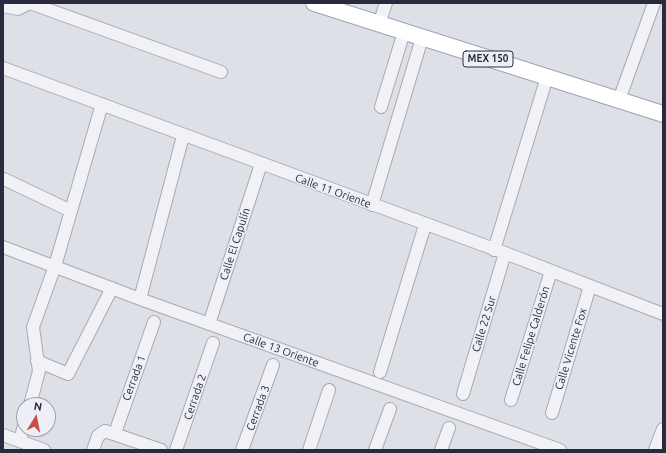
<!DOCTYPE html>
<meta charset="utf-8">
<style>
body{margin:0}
#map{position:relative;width:666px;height:453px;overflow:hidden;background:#dee0e7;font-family:Ubuntu,sans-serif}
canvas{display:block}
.frame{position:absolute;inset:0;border:4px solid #282b3e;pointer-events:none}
.north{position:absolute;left:16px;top:397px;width:40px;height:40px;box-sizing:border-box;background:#edeff5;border:1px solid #9ea1ac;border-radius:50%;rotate:10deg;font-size:11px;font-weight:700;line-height:16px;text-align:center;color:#282b3e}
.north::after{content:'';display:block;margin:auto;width:14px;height:18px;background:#cb4d44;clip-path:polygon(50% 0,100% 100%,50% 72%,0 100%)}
</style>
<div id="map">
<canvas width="666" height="453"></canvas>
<div class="frame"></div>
<div class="north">N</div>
</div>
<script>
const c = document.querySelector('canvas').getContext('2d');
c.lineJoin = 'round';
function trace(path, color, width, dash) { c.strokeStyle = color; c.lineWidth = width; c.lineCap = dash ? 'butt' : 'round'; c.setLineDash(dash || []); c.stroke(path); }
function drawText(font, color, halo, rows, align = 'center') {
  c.font = font + ' Ubuntu,sans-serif'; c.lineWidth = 3; c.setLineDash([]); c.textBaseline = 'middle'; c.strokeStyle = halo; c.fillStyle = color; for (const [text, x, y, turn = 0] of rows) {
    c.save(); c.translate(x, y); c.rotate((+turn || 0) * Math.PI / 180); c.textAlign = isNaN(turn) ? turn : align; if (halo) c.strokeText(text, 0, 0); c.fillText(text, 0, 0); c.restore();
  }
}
const minor = new Path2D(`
 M3 6 18 9 30 3 221 72
 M379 24 386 3
 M3 68 505 253 663 314
 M619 100 654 3
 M381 107 404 32
 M4 179 71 211
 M372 205 422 38
 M3 247 140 299 560 450
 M494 250 547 77
 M140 299 183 136
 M209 324 261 164
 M37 361 68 374 112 288
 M380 372 425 225
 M463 394 505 253
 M511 400 551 271
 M30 405 39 371 33 327 55 266 102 104
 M552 413 590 286
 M115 433 154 322
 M3 435 44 450
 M20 441 24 425
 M93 450 98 436 105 431 161 450
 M176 450 213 343
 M242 450 273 365
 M309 450 329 390
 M375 450 390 409
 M441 450 449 428
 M655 450 663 429`);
const major = new Path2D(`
 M314 3 663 114`);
const shields = [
 [488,59,50]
];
const shieldNames = [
 ["MEX 150",488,59]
];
const streetNames = [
 ["Calle 11 Oriente",333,191,20],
 ["Calle El Capulín",235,244,-72],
 ["Calle 22 Sur",484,324,-73],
 ["Calle Felipe Calderón",531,336,-73],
 ["Calle Vicente Fox",571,349,-73],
 ["Calle 13 Oriente",281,350,20],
 ["Cerrada 1",134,378,-70],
 ["Cerrada 2",195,397,-71],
 ["Cerrada 3",258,408,-70]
];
trace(minor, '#a7aab4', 14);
trace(major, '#9ea2b3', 18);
trace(minor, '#f1f1f6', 12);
trace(major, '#fff', 16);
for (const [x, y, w] of shields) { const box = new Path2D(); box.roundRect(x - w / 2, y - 8, w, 16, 3); c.fillStyle = '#edeff5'; c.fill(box); trace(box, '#282b3e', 1); }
drawText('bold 10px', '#282b3e', null, shieldNames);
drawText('11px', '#282b3e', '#edeff5', streetNames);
</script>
